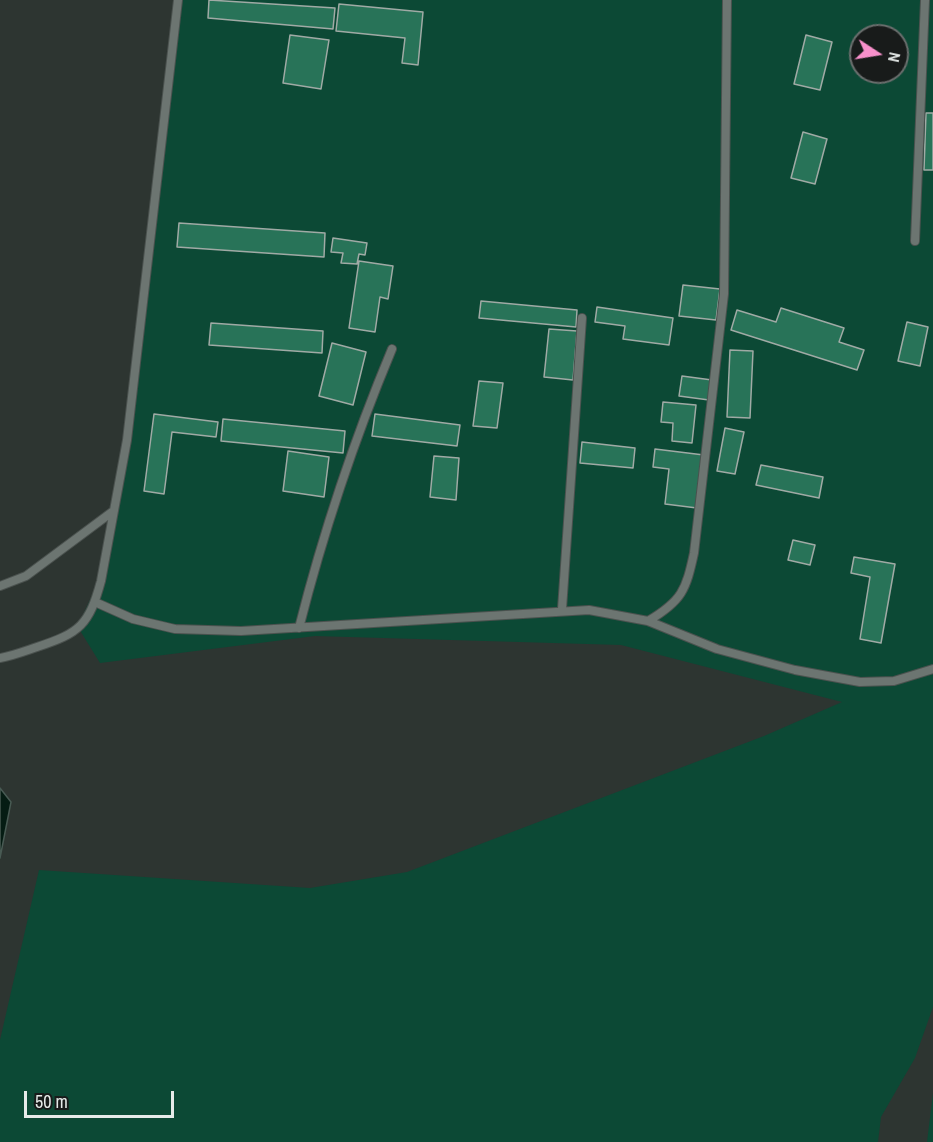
<!DOCTYPE html>
<style>
body{margin:0}
#map{position:relative;width:933px;height:1142px;overflow:hidden;background:#2d3531;font-family:"Archivo Narrow",sans-serif}
canvas{display:block}
.north{position:absolute;left:849px;top:24px;width:60px;height:60px;box-sizing:border-box;background:#181b1a;border:2px solid #6a6e6d;border-radius:50%;rotate:102deg;font-size:16px;font-weight:700;line-height:24px;text-align:center;color:#e6ebe9}
.north::after{content:'';display:block;margin:auto;width:21px;height:27px;background:#f890cb;clip-path:polygon(50% 0,100% 100%,50% 72%,0 100%)}
.scale{position:absolute;left:24px;top:1091px;width:150px;height:27px;box-sizing:border-box;border:3px solid #e6ebe9;border-top:0;padding-left:8px;font-size:18px;line-height:21px;white-space:nowrap;color:#e6ebe9;-webkit-text-stroke:4px #181b1a;paint-order:stroke}
</style>
<div id="map">
<canvas width="933" height="1142"></canvas>
<div class="north">N</div>
<div class="scale">50 m</div>
</div>
<script>
const c = document.querySelector('canvas').getContext('2d');
c.lineJoin = 'round';
function fillPath(path, color) { c.fillStyle = color; c.fill(path, 'evenodd'); }
function trace(path, color, width, dash) { c.strokeStyle = color; c.lineWidth = width; c.lineCap = dash ? 'butt' : 'round'; c.setLineDash(dash || []); c.stroke(path); }
const green = new Path2D(`
 M181 0H933V1007L915 1058 881 1117 878 1142H0V1040L39 870 310 888 407 872 764 736 842 702 621 645 315 636 100 663 76 624 81 619 101 576 117 508ZM861 36H897V72H861Z
 M933 1093V1142H927Z`);
const water = new Path2D(`
 M0 788 11 802 0 858Z`);
const building = new Path2D(`
 M209 0 335 8 333 29 208 18Z
 M339 4 423 12 418 65 402 63 405 38 336 31Z
 M290 35 329 40 321 89 283 83Z
 M806 35 832 42 820 90 794 84Z
 M926 113H933V170H924Z
 M803 132 827 139 815 184 791 178Z
 M179 223 325 233 324 257 177 247Z
 M333 238 367 243 365 255 359 254 357 264 341 263 343 253 331 252Z
 M359 261 393 266 388 299 380 297 375 332 349 328Z
 M683 285 720 289 716 320 679 316Z
 M481 301 577 310 576 327 479 318Z
 M597 307 673 318 669 345 623 339 625 326 595 322Z
 M781 308 844 328 839 342 864 350 857 370 731 330 737 310 776 322Z
 M907 322 928 327 920 366 898 361Z
 M211 323 323 331 322 353 209 345Z
 M549 329 577 331 573 380 544 377Z
 M332 343 366 352 353 405 319 396Z
 M730 350 753 351 750 418 727 417Z
 M682 376 712 380 709 400 679 396Z
 M479 381 503 383 497 428 473 426Z
 M663 402 696 405 692 443 672 441 673 423 661 422Z
 M154 414 218 422 216 437 172 432 164 494 144 491Z
 M375 414 460 425 457 446 372 436Z
 M223 419 345 431 343 453 221 441Z
 M725 428 744 432 735 474 717 471Z
 M582 442 635 448 633 468 580 463Z
 M655 449 704 455 697 508 665 504 669 469 653 467Z
 M288 451 329 457 324 497 283 491Z
 M434 456 459 458 456 500 430 497Z
 M761 465 823 477 819 498 756 485Z
 M793 540 815 545 810 565 788 560Z
 M854 557 895 564 881 643 860 639 870 577 851 573Z`);
const lane = new Path2D(`
 M915 241 925 0
 M0 586 26 576 112 512
 M95 602 133 619 175 629 241 631 589 610 648 621 717 649 795 670 860 682 894 681 933 669
 M562 609 582 318
 M648 621C682 601 686 590 694 553L724 294 727 0
 M299 628C323 533 354 440 392 349
 M0 658C12 656 25 651 37 647 80 633 89 625 101 581L127 440 178 0`);
fillPath(green, '#0c4935');
fillPath(water, '#051c13');
trace(water, '#485a53', 1.5);
fillPath(building, '#287358');
trace(building, '#a0aaa5', 1.5);
trace(lane, '#4b524f', 10);
trace(lane, '#6c7571', 8);
</script>
